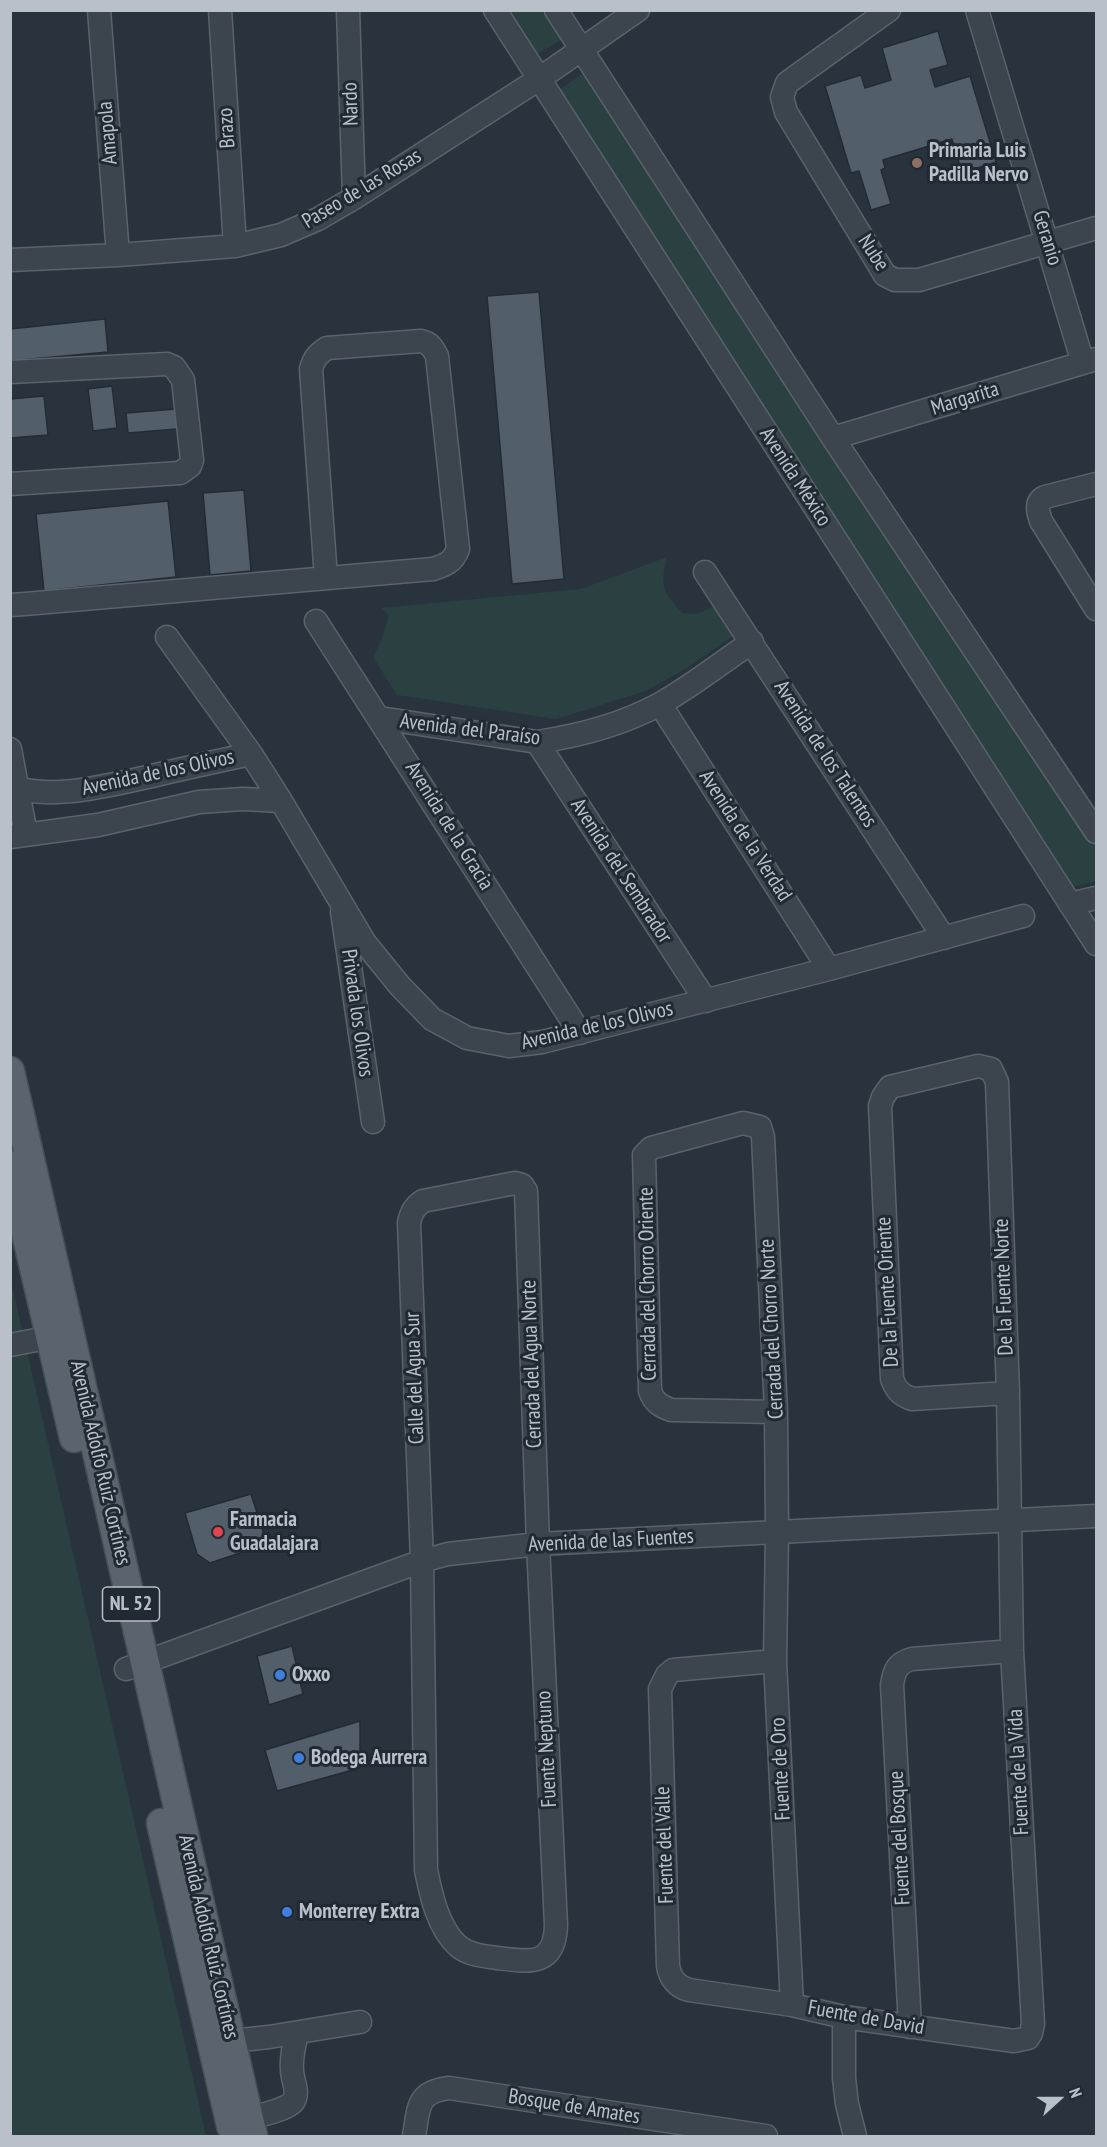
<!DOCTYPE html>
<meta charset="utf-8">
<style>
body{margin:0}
#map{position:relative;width:1107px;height:2147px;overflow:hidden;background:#28333e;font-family:"PT Sans Narrow",sans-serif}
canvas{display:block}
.frame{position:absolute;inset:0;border:12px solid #b9c0c9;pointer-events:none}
.north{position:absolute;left:1029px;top:2069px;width:60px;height:60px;-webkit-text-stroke:4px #212a33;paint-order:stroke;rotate:69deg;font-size:16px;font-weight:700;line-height:24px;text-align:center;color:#b9c0c9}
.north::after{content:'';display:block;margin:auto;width:21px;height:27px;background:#b9c0c9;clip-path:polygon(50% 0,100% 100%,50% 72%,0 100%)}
</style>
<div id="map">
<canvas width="1107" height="2147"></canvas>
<div class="frame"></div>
<div class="north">N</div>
</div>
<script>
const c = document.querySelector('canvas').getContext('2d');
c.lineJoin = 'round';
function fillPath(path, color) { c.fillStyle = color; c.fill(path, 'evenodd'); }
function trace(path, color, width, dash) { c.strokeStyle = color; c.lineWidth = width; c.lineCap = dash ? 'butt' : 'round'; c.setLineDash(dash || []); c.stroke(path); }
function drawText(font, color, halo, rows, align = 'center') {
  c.font = font + ' "PT Sans Narrow",sans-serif'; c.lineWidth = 6; c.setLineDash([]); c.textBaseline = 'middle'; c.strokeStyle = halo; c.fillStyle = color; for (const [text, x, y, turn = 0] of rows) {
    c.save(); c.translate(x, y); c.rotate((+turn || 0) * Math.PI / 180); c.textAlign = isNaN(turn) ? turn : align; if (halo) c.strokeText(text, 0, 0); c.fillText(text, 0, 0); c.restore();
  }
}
const green = new Path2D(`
 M500 11H544L562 39 531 58Z
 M585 72 1096 848V881L1074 887 553 94Z
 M667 557C660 587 662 590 682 613L696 614 718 605 741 631 685 669 646 691 556 719 397 695 373 657 382 639 389 615 381 608 581 589Z
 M11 1281 206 2136H11Z`);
const building = new Path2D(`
 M938 31 948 65 930 70 935 87 970 76 996 162 962 173 952 139 883 160 885 168 881 170 891 204 871 210 859 171 851 173 825 86 861 75 865 88 891 80 882 48Z
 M539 292 564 579 512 584 487 296Z
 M105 319 108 352 10 361V329Z
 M112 386 117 428 93 431 88 389Z
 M44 396 48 435 10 438V399Z
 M176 409 177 429 128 433 126 413Z
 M244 490 251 571 210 575 203 493Z
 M168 501 176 577 44 591 36 514Z
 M251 1494 267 1544 210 1563 197 1554 185 1513Z
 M292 1646 303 1694 269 1705 257 1656Z
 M360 1721V1768L277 1791 265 1750Z`);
const minor = new Path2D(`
 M99 10 118 255
 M220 10 235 246
 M348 10 354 198
 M495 10 1096 944
 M556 10 833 438 1096 832
 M889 10 787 83 782 97 786 112 885 275 895 280H919L1096 228
 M977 10 1083 363
 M10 260 118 255 235 246 281 235 318 219 354 198 539 79 638 10
 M10 372 167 364 174 367 183 380 192 460 190 466 180 473 10 484
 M833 438 1096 359
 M1096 484 1045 497C1035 502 1038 513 1041 521L1096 609
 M705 572 944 938
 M10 605 25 604 433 569C446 565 453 562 458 549L437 356C433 348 430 343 421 341L327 348C318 354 314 358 311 369L326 578
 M316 621 580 1033
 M167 637 251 754 281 801 365 943 400 986 432 1019 467 1038 509 1046 542 1042 829 969 1023 916
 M660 704 829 969
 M380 718 537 742C578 736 623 724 660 704 692 686 722 662 752 642
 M537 742 706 1001
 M10 749 26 834
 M10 786C53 801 109 785 152 776 185 768 218 761 251 754
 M10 837 98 825 199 802 243 799 281 801
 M1070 904 1096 898
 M342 912 373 1122
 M515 1183 522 1185 526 1191 538 1544 556 1925C555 1967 529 1962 497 1958 483 1956 469 1955 458 1946 438 1928 431 1895 426 1870L422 1561 409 1223C411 1213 414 1207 423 1201Z
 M10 1345 67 1334
 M776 1412 671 1410C660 1406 654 1402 650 1391L644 1155 651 1148 743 1123 760 1127 763 1137 776 1412 777 1532 775 1661 792 2005
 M775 1661 673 1670 667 1675 660 1689 668 1966C670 1978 677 1987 689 1990L792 2005 844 2017 1014 2041 1028 2038 1031 2033 1033 2024 1012 1651 1008 1393 997 1082 991 1069 978 1066 890 1087 883 1097 880 1106 892 1379C896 1390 901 1395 912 1399L1008 1393
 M126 1669 422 1561 448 1554 538 1544 1096 1516
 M844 2017V2078L847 2104 855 2136
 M910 2027 892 1685C894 1671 897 1663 912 1659L1012 1651
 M232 2041 269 2037 360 2022
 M249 2119C259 2115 286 2110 293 2102 300 2093 292 2080 292 2070 291 2057 294 2045 297 2033
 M414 2136C419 2108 416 2092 449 2088L766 2136`);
const major = new Path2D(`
 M10 1071 253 2136
 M10 1165 74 1438
 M161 1823 231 2126`);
const markers = [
 [917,163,6,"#8d6e63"],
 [218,1532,6,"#e0444e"],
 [280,1675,6,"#3f7fe0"],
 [299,1758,6,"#3f7fe0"],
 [287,1912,6,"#3f7fe0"]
];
const shields = [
 [131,1604,57]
];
const shieldNames = [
 ["NL 52",131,1604]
];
const streetNames = [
 ["Nardo",351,104,-92],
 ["Brazo",227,128,-94],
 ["Amapola",108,133,-95],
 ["Paseo de las Rosas",362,189,-31],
 ["Geranio",1047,238,73],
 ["Nube",873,253,57],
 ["Margarita",965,399,-17],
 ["Avenida México",795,477,57],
 ["Avenida del Paraíso",470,730,7],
 ["Avenida de los Talentos",825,754,57],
 ["Avenida de los Olivos",158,773,-12],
 ["Avenida de la Gracia",449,826,58],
 ["Avenida de la Verdad",745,836,57],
 ["Avenida del Sembrador",621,871,57],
 ["Privada los Olivos",357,1013,82],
 ["Avenida de los Olivos",597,1026,-13],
 ["Cerrada del Chorro Oriente",648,1284,-91],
 ["De la Fuente Norte",1004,1287,-92],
 ["De la Fuente Oriente",888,1292,-93],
 ["Cerrada del Chorro Norte",772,1329,-93],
 ["Cerrada del Agua Norte",532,1364,-92],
 ["Calle del Agua Sur",415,1378,-92],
 ["Avenida Adolfo Ruiz Cortínes",100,1463,77],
 ["Avenida de las Fuentes",611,1541,-3],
 ["Fuente Neptuno",547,1749,-93],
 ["Fuente de Oro",781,1769,-93],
 ["Fuente de la Vida",1019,1772,-93],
 ["Fuente del Bosque",900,1838,-93],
 ["Fuente del Valle",665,1845,-92],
 ["Avenida Adolfo Ruiz Cortínes",208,1937,77],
 ["Fuente de David",866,2018,10],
 ["Bosque de Amates",574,2107,9]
];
const poiNames = [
 ["Primaria Luis",929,151],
 ["Padilla Nervo",929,175],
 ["Farmacia",230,1520],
 ["Guadalajara",230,1544],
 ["Oxxo",292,1675],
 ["Bodega Aurrera",311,1758],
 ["Monterrey Extra",299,1912]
];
fillPath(green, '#2b4040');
fillPath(building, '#525e69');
trace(building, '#232c35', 1.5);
trace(minor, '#5a636c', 25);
trace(major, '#464e57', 31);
trace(minor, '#3c454e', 22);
trace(major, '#5a646e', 28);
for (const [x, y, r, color] of markers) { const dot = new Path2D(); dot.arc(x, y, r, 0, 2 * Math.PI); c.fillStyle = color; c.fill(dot); trace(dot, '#212a33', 2); }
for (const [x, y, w] of shields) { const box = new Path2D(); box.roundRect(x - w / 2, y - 17, w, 34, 4.5); c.fillStyle = '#212a33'; c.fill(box); trace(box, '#b9c0c9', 1.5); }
drawText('bold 20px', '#b9c0c9', null, shieldNames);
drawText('21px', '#b9c0c9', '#212a33', streetNames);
drawText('bold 21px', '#b9c0c9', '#212a33', poiNames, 'left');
</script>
